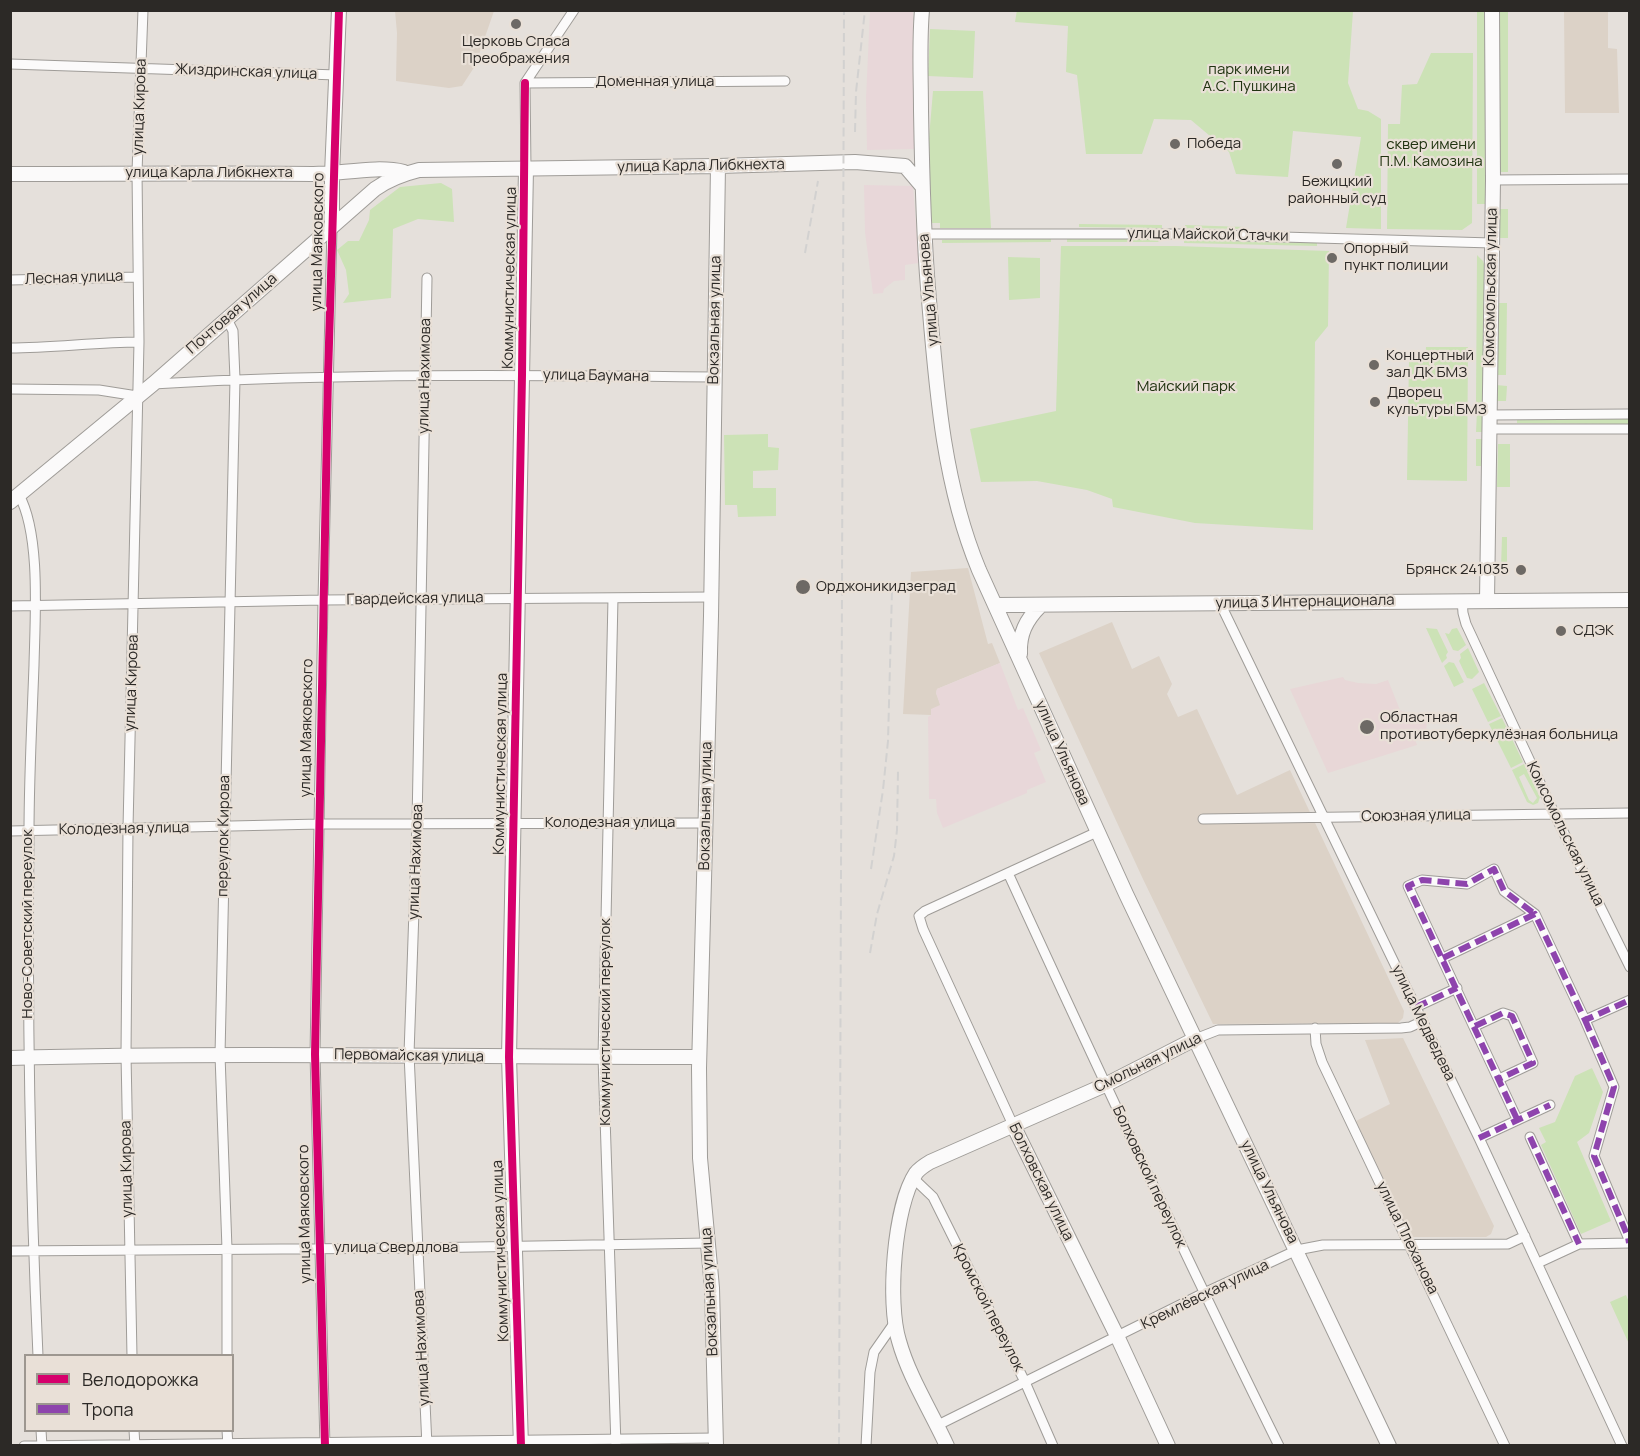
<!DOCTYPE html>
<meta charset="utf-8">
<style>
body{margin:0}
#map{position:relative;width:1640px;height:1456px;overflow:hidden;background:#e5e0db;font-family:Manrope,sans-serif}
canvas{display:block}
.frame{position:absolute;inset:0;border:12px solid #2c2926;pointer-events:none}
.legend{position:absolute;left:24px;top:1354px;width:210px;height:78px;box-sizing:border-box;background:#e9e0d7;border:2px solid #9d9790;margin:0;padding:8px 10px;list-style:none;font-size:18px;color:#2c2926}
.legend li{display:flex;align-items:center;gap:12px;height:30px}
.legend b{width:30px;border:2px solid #9d9790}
</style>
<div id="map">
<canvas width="1640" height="1456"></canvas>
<div class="frame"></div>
<ul class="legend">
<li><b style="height:8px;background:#d6006c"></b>Велодорожка</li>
<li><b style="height:8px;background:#8e44ad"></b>Тропа</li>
</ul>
</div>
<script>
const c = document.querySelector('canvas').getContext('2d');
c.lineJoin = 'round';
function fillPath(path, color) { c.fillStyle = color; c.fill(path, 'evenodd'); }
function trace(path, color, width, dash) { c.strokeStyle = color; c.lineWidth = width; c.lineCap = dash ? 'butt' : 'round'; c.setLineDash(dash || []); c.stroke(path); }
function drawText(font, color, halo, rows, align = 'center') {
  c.font = font + ' Manrope,sans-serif'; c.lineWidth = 4.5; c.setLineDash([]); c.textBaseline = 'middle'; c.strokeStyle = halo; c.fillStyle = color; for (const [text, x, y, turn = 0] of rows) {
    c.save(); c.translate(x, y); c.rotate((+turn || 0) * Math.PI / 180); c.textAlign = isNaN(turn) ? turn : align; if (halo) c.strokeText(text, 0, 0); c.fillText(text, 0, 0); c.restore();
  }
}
const built = new Path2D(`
 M395 11H494L475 66 462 86 449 88 396 81 397 33Z
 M1564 11H1608V48L1617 49 1619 113H1565Z
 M968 568 988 644 992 643 1000 663 937 689 936 693 941 705 931 715 903 714 911 572Z
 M1112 622 1132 669 1159 656 1172 684 1167 694 1178 717 1197 709 1237 795 1290 770 1404 1011 1403 1018 1398 1023 1213 1024 1142 877 1039 653Z
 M1403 1038 1494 1226 1491 1234 1486 1237H1409L1356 1121 1390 1104 1365 1040Z`);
const industrial = new Path2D(`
 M870 11H913L915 149 867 150 866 98Z
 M864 185 913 186 919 263 905 265V280L894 281 884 289 883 293 873 294 865 232Z
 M1000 663 1018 710 1023 708 1041 750 1034 753 1046 782 1027 790V793L943 828 937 813 936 799H929L928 717 931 715V709L940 705 936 693 937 689Z`);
const medical = new Path2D(`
 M1343 677 1345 680 1358 683 1376 684 1388 680 1400 710 1427 722 1426 732 1414 736 1417 745 1328 773 1290 689Z`);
const green = new Path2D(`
 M1017 10 1353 11 1348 83 1358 109 1368 111 1381 119V229L1346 228 1361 137 1293 131 1288 177 1236 174 1229 152 1191 120 1154 119 1142 154H1086L1077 75 1066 72 1068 26 1015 22Z
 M1477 11H1487V204H1477Z
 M1498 11H1508V172H1498Z
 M930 29 975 31 973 78 928 76Z
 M1431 53H1473L1472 223 1462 230 1387 229 1388 124H1400L1402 85 1417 84Z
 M933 91H983L991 228H940V223H931L929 138Z
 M441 183 452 189 454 222 418 219 393 229 391 298 343 303 349 294 346 270 337 250 348 241H359L369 220 370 210 400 187Z
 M1498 209H1508V238H1497Z
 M1079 224 1162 225V228L1079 227Z
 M1185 225 1246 227V229L1185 228Z
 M1051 239V242L942 243V240Z
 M1067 239H1161V242H1067Z
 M1184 240 1317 243V246L1184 243Z
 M1061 246H1176L1329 251 1328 326 1315 342 1313 530 1195 523 1113 507 1112 499 1087 490 1037 481 981 482 970 429 1056 411Z
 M1477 255 1483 261 1485 267V403H1476Z
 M1008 257 1040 258V298L1009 300Z
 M1497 303H1507L1506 375H1496Z
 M1426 347H1468L1467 481 1407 480 1409 360H1425Z
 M1496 385 1507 386 1506 401H1496Z
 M1477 411H1485V432H1476Z
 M1517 418 1629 419 1630 424 1517 423Z
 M768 434V447L779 448 778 470 753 471V488H776V516L738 517 737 505H725L724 435Z
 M1476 439H1484V466H1476Z
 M1498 444H1510V487H1497Z
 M1502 537H1507V567H1501Z
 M1426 628 1437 629 1448 652 1446 655 1447 658 1442 663Z
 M1457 628 1466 645 1458 651 1453 650 1445 633 1449 634 1452 629Z
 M1468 648 1479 672 1472 679 1467 678 1459 661 1461 658 1460 654Z
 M1449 662 1454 663 1464 682 1454 687 1444 666Z
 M1484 683 1501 716 1488 722 1472 689Z
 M1502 718 1523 762 1511 768 1489 724Z
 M1524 764 1540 797 1538 803 1533 805 1527 802 1512 770ZM1524 774 1537 798 1533 803 1529 800 1519 777Z
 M1592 1068 1603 1092 1589 1133 1577 1142 1611 1221 1581 1234 1541 1145 1546 1142 1539 1128 1555 1122 1575 1076Z
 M1626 1295 1629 1302V1344L1610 1302Z`);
const street = new Path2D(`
 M10 64 337 75
 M525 83 785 81
 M525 83 574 10
 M525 83 526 169
 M1493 180 1630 179
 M924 234H1178L1492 243
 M10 280 138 277
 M227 319 233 331 235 379 220 1055 227 1249V1356
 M10 348C54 348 96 342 139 342
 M153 384C340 373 528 375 715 377
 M10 389 99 390 137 396
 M1490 415 1630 414
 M1490 429H1630
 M19 495C41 535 35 618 34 665 32 721 29 777 29 833 27 1007 30 1181 38 1356
 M613 598 603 1057 616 1446
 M1462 600 1463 613 1466 624 1555 815 1630 967
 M1220 603 1479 1138 1622 1446
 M10 606 323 600 711 597
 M1203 819 1630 813
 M10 831 320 824 706 823
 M1008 873C1096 1065 1185 1256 1279 1446
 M1443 958 1535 914 1585 1020 1630 1000
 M1416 1007 1457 988
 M1585 1020 1614 1087 1594 1156 1628 1237 1629 1243
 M1475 1026 1503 1013 1512 1016 1533 1063 1499 1079
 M1315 1028 1316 1044 1322 1062 1505 1446
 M1195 1039 1218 1030 1401 1028 1410 1027 1423 1021
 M1517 1119 1408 886 1422 880 1467 884 1494 869 1504 891 1535 914
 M1013 1125 923 929 919 916 925 911 1097 832
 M1530 1137 1579 1244
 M1479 1138 1550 1105
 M913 1178 933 1197 1025 1382 1053 1446
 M10 1251 418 1248 709 1243
 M1538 1263 1579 1244 1630 1243
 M132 1356 126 1055 128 828 139 342 137 172 143 10
 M938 1425 1204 1293 1297 1250 1323 1245 1508 1244 1525 1236
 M41 1430 42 1446
 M134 1430 135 1446
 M227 1430 228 1446
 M24 1446 716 1438
 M325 1446 315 1054 323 600 332 227
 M427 1446 409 1054 417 824 427 278
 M866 1446 870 1372 874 1352 895 1322`);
const secondary = new Path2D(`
 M922 10C919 44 921 77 921 111 922 170 923 229 928 288 936 383 942 481 979 570L1126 894 1389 1446
 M10 174C111 174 212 173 313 174 341 174 377 165 404 172
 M332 227V174L339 10
 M10 502 153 384 375 189C389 179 403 174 419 170L718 166 855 162 905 166 922 186
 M1487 600 1493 180 1492 10
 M996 605 1630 600
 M1020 654C1019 634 1026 620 1040 606
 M10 1058C240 1052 470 1057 699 1057
 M1013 1125 1118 1338 1168 1446
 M521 1446 509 1057 526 169
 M716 1446 712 1288 700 1158 699 1068 711 616 718 166
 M947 1446C931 1411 909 1377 899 1341 887 1303 894 1206 916 1173 920 1168 925 1165 930 1162L1105 1085 1195 1039`);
const rail = new Path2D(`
 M855 132 856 92 865 10
 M805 253 818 181
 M871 869 883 790 888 741 892 590
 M870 953 877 914 894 856 897 830 898 771
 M839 1446 844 10`);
const quiet = new Path2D(`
 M1443 958 1535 914 1585 1020 1630 1000
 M1416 1007 1457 988
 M1585 1020 1614 1087 1594 1156 1628 1237 1629 1243
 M1475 1026 1503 1013 1512 1016 1533 1063 1499 1079
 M1517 1119 1408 886 1422 880 1467 884 1494 869 1504 891 1535 914
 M1530 1137 1579 1244
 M1479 1138 1550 1105`);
const cycleway = new Path2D(`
 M325 1446 315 1054 328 376 339 10
 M521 1446 509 1057 522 375 525 83`);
const markers = [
 [516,24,6,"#6d6965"],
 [1175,144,6,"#6d6965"],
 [1337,164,6,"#6d6965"],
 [1332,258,6,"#6d6965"],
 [1374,365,6,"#6d6965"],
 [1375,402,6,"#6d6965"],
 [1521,570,6,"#6d6965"],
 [803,587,8,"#6d6965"],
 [1561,631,6,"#6d6965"],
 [1367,727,8,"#6d6965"]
];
const poiNames = [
 ["Церковь Спаса",516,42,"center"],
 ["Преображения",516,59,"center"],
 ["Победа",1187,144],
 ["Бежицкий",1337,182,"center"],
 ["районный суд",1337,199,"center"],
 ["Опорный",1344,249],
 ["пункт полиции",1344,266],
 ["Концертный",1386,356],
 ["зал ДК БМЗ",1386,373],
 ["Дворец",1387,393],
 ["культуры БМЗ",1387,410],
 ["Брянск 241035",1509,570,"right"],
 ["Орджоникидзеград",816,587],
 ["СДЭК",1573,631],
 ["Областная",1380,718],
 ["противотуберкулёзная больница",1380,735]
];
const parkNames = [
 ["парк имени",1249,70],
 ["А.С. Пушкина",1249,87],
 ["сквер имени",1431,145],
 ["П.М. Камозина",1431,162],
 ["Майский парк",1186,387]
];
const streetNames = [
 ["Жиздринская улица",246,72,2],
 ["Доменная улица",655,82],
 ["улица Кирова",140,107,-88],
 ["улица Карла Либкнехта",701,166,-1],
 ["улица Карла Либкнехта",209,173],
 ["улица Майской Стачки",1208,235,1],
 ["улица Маяковского",318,242,-89],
 ["Лесная улица",74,278,-2],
 ["Коммунистическая улица",510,278,-89],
 ["Комсомольская улица",1491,287,-89],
 ["улица Ульянова",929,290,-95],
 ["Почтовая улица",232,314,-41],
 ["Вокзальная улица",715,320,-89],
 ["улица Нахимова",425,376,-89],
 ["улица Баумана",596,376,1],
 ["Гвардейская улица",415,599,-1],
 ["улица 3 Интернационала",1305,602,-1],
 ["улица Кирова",132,683,-88],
 ["улица Маяковского",307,728,-89],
 ["улица Ульянова",1062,753,66],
 ["Коммунистическая улица",501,764,-89],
 ["Вокзальная улица",706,806,-89],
 ["Союзная улица",1416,816,-1],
 ["Колодезная улица",610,823],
 ["Колодезная улица",124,829,-1],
 ["Комсомольская улица",1565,834,64],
 ["переулок Кирова",224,836,-89],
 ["улица Нахимова",416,862,-88],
 ["Ново-Советский переулок",28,924,-90],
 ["Коммунистический переулок",606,1022,-90],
 ["улица Медведева",1423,1023,64],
 ["Первомайская улица",409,1056,1],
 ["Смольная улица",1148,1063,-26],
 ["улица Кирова",127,1169,-91],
 ["Болховской переулок",1149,1177,65],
 ["Болховская улица",1041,1182,64],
 ["улица Ульянова",1269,1192,64],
 ["улица Маяковского",305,1214,-91],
 ["улица Плеханова",1407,1238,64],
 ["улица Свердлова",396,1248],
 ["Коммунистическая улица",501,1251,-92],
 ["Вокзальная улица",710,1292,-93],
 ["Кремлёвская улица",1205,1295,-26],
 ["Кромской переулок",988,1308,63],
 ["улица Нахимова",422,1348,-93]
];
fillPath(built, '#dcd2c7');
fillPath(industrial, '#e8d7d9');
fillPath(medical, '#e8d7d7');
fillPath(green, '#cce2b6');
trace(street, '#9f9c98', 11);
trace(secondary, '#9f9c98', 16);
trace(street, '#fbfafa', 9);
trace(secondary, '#fbfafa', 14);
trace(rail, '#d2d1d0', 2, [9, 4.5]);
trace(quiet, '#8e44ad', 6, [12, 6]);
trace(cycleway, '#d6006c', 8);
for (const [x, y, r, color] of markers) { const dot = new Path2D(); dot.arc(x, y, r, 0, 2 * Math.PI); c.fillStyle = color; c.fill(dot); trace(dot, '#e9e0d7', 2); }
drawText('15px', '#2c2926', '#e9e0d7', poiNames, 'left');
drawText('15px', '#203310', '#e9e0d7', parkNames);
drawText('15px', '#2c2926', '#e9e0d7', streetNames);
</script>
